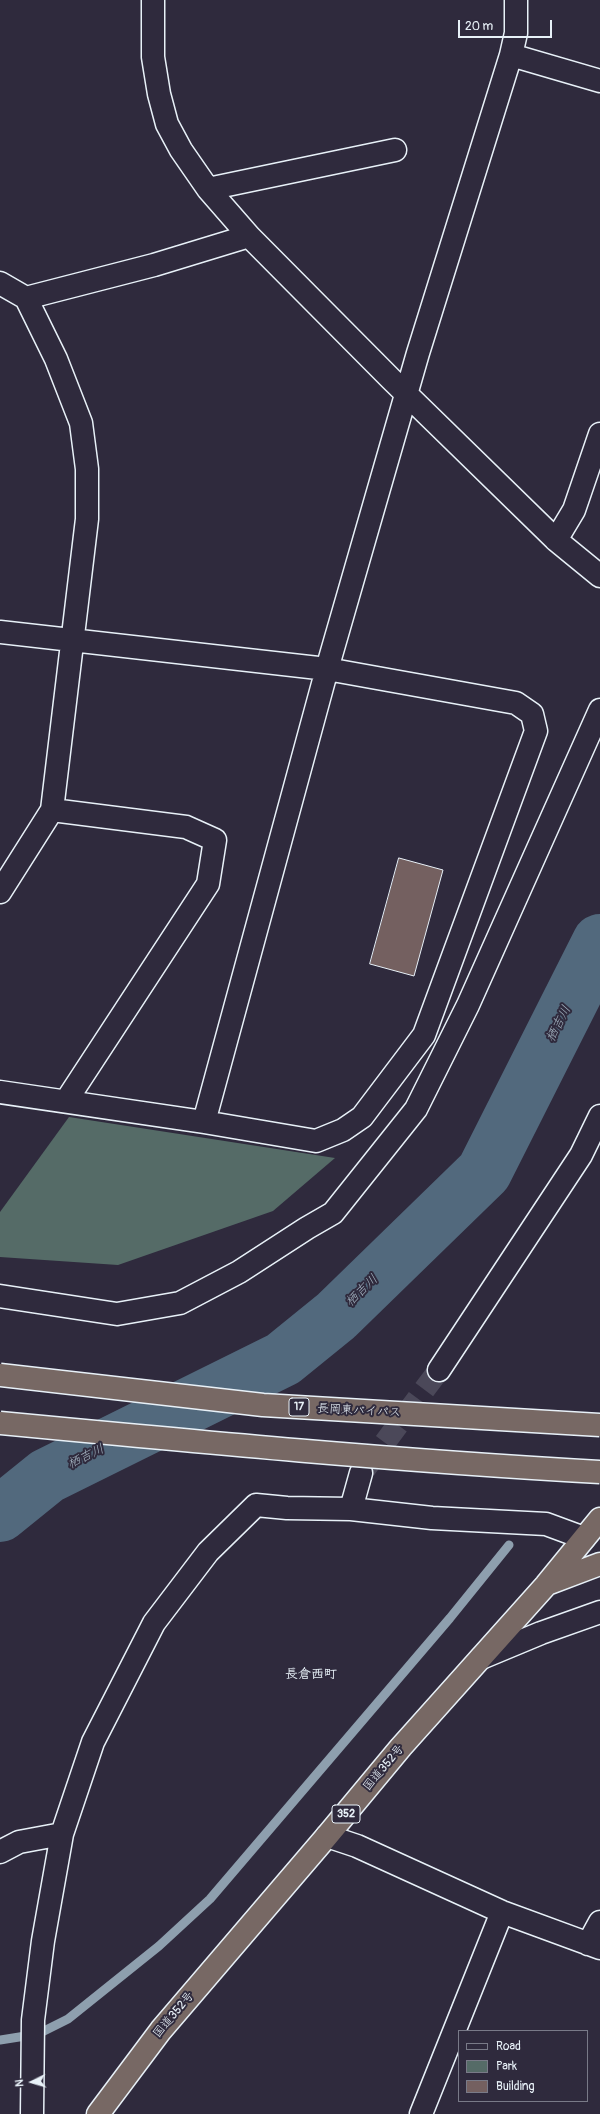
<!DOCTYPE html>
<meta charset="utf-8">
<style>
body{margin:0}
#map{position:relative;width:600px;height:2114px;overflow:hidden;background:#2f2a3d;font-family:Pangolin,sans-serif}
canvas{display:block}
.legend{position:absolute;left:458px;top:2030px;width:130px;height:72px;box-sizing:border-box;background:#2f2a3d;border:1px solid #797a88;margin:0;padding:5px 7px;list-style:none;font-size:12px;color:#e8f1f8}
.legend li{display:flex;align-items:center;gap:8px;height:20px}
.legend b{width:20px;border:1px solid #797a88}
.north{position:absolute;left:12px;top:2062px;width:40px;height:40px;-webkit-text-stroke:3px #2f2a3d;paint-order:stroke;rotate:265deg;font-size:11px;font-weight:700;line-height:16px;text-align:center;color:#e8f1f8}
.north::after{content:'';display:block;margin:auto;width:14px;height:18px;background:#e8f1f8;clip-path:polygon(50% 0,100% 100%,50% 72%,0 100%)}
.scale{position:absolute;left:458px;top:20px;width:94px;height:18px;box-sizing:border-box;border:2px solid #e8f1f8;border-top:0;padding-left:5px;font-size:12px;line-height:14px;white-space:nowrap;color:#e8f1f8;-webkit-text-stroke:3px #2f2a3d;paint-order:stroke}
</style>
<div id="map">
<canvas width="600" height="2114"></canvas>
<ul class="legend">
<li><b style="height:5px;background:#2f2a3d"></b>Road</li>
<li><b style="height:11px;background:#556b67"></b>Park</li>
<li><b style="height:11px;background:#746060"></b>Building</li>
</ul>
<div class="north">N</div>
<div class="scale">20 m</div>
</div>
<script>
const c = document.querySelector('canvas').getContext('2d');
c.lineJoin = 'round';
function fillPath(path, color) { c.fillStyle = color; c.fill(path, 'evenodd'); }
function trace(path, color, width, dash) { c.strokeStyle = color; c.lineWidth = width; c.lineCap = dash ? 'butt' : 'round'; c.setLineDash(dash || []); c.stroke(path); }
function drawText(font, color, halo, rows, align = 'center') {
  c.font = font + ' Pangolin,"Klee One",sans-serif'; c.lineWidth = 4; c.setLineDash([]); c.textBaseline = 'middle'; c.strokeStyle = halo; c.fillStyle = color; for (const [text, x, y, turn = 0] of rows) {
    c.save(); c.translate(x, y); c.rotate((+turn || 0) * Math.PI / 180); c.textAlign = isNaN(turn) ? turn : align; if (halo) c.strokeText(text, 0, 0); c.fillText(text, 0, 0); c.restore();
  }
}
const green = new Path2D(`
 M69 1117 335 1158 273 1211 118 1265 0 1257V1212Z`);
const stream = new Path2D(`
 M0 2040 38 2034 68 2019 159 1946 210 1899 450 1618 509 1545`);
const river = new Path2D(`
 M0 1514 47 1476 283 1359 336 1316 484 1172 600 942`);
const building = new Path2D(`
 M399 858 443 870 414 976 370 964Z`);
const minorTunnel = new Path2D(`
 M365 1469 439 1370`);
const minor = new Path2D(`
 M153 0V57L159 94 167 124 181 150 208 189 249 236 391 379 556 540 600 576
 M511 55 600 81
 M208 189 395 150
 M0 283 26 298 154 265 249 236
 M556 540 574 510 600 434
 M0 632 327 669 516 703 532 714 536 731 424 1035 362 1117 343 1130 316 1141 204 1122 0 1092
 M52 810 186 827 215 840 208 884 66 1101
 M0 892 52 810 87 519V469L81 423 56 359 26 298
 M204 1122 327 669 418 353 511 55 516 33V0
 M0 1296 117 1314 180 1303 239 1272 307 1228 333 1213 416 1109 468 1005 600 710
 M439 1370 581 1155 600 1116
 M351 1509 361 1473
 M481 1658 541 1633 600 1612
 M327 1836 357 1846 502 1912 600 1948
 M0 1852 19 1842 62 1834
 M588 1944 600 1922
 M32 2114 33 2020 43 1941 62 1834 93 1742 154 1623 208 1552 256 1505 287 1508 351 1509 432 1518 546 1524 584 1538
 M421 2114 502 1912`);
const highway = new Path2D(`
 M547 1584 600 1564
 M98 2114 161 2030 327 1836 401 1747 546 1585 600 1519`);
const highwayBridge = new Path2D(`
 M0 1375 263 1405 600 1425
 M0 1423C200 1442 400 1461 600 1472`);
const shields = [
 [299,1407,20],
 [346,1814,28]
];
const shieldNames = [
 ["17",299,1407],
 ["352",346,1814]
];
const streetNames = [
 ["長岡東バイパス",359,1411,3],
 ["国道352号",384,1768,-50],
 ["国道352号",174,2015,-50]
];
const waterNames = [
 ["栖吉川",559,1024,-63],
 ["栖吉川",362,1291,-44],
 ["栖吉川",86,1457,-26]
];
const neighbourhoodNames = [
 ["長倉西町",311,1675]
];
fillPath(green, '#556b67');
trace(stream, '#8e9fae', 9);
trace(river, '#52697d', 56);
fillPath(building, '#746060');
trace(building, '#e8f1f8', 1);
trace(minorTunnel, '#4b4859', 22, [22, 11]);
trace(minor, '#e8f1f8', 25);
trace(highway, '#e8f1f8', 25);
trace(minor, '#2f2a3d', 22);
trace(highway, '#776864', 22);
trace(highwayBridge, '#e8f1f8', 25, []);
trace(highwayBridge, '#776864', 22);
for (const [x, y, w] of shields) { const box = new Path2D(); box.roundRect(x - w / 2, y - 9, w, 18, 3); c.fillStyle = '#2f2a3d'; c.fill(box); trace(box, '#e8f1f8', 1); }
drawText('bold 11px', '#e8f1f8', null, shieldNames);
drawText('12px', '#e8f1f8', '#2f2a3d', streetNames);
drawText('italic 13px', '#a4b4c1', '#2f2a3d', waterNames);
drawText('bold 13px', '#e8f1f8', '#2f2a3d', neighbourhoodNames);
</script>
